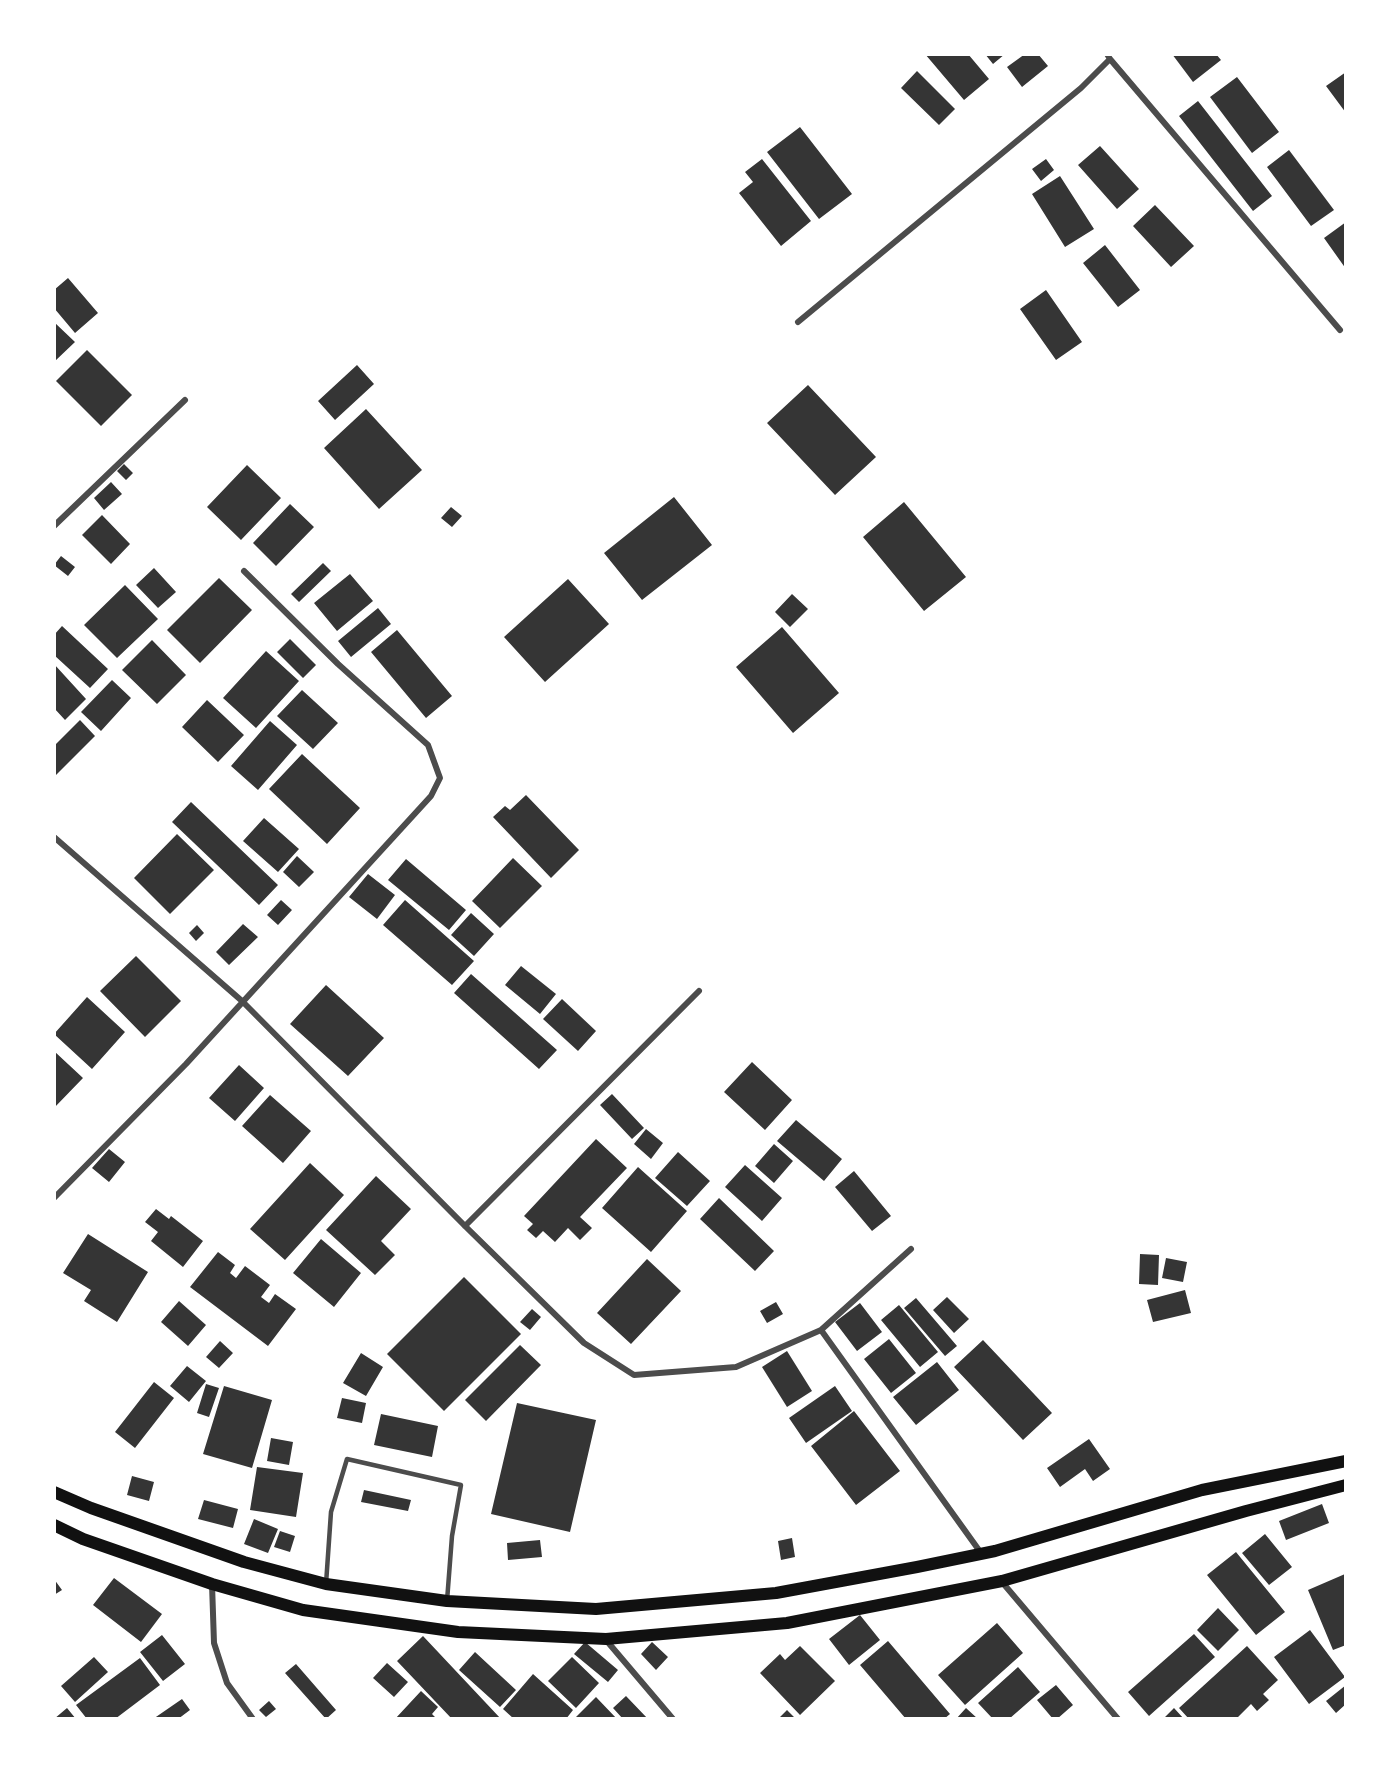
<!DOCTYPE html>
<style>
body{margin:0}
#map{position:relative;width:1400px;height:1773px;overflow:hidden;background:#fff;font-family:Quicksand,sans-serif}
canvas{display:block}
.frame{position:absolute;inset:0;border:56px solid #fff;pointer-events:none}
</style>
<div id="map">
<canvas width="1400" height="1773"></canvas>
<div class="frame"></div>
</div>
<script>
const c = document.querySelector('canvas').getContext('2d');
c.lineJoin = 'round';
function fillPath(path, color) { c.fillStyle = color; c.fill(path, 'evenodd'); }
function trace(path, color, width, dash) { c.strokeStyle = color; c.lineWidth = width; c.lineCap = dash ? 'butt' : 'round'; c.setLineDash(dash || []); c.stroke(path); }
const building = new Path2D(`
 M925 54H968L989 79 964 100Z
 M985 54H1005L993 64Z
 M1025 54H1038L1048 66 1022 87 1007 67Z
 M1172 54H1216L1221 60 1193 82Z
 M917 71 955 109 939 125 901 88Z
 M1346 72V113L1326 86Z
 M1237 77 1279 132 1252 153 1210 97Z
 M1198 101 1272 196 1253 211 1179 116Z
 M800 127 852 194 819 219 767 152Z
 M1100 146 1139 189 1117 209 1078 165Z
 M1289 150 1334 210 1311 226 1267 167Z
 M762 159 811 221 781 246 739 193 753 182 745 172Z
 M1046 159 1054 170 1041 181 1032 169Z
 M1060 176 1094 229 1065 247 1032 194Z
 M1155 205 1194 246 1171 267 1133 226Z
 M1346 222V269L1324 238Z
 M1105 245 1140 290 1118 307 1083 263Z
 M68 278 98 313 75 333 54 308V290Z
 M1046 290 1082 342 1056 360 1020 309Z
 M54 322 75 342 54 362Z
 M87 350 132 395 101 426 56 381Z
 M357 365 374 384 335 420 318 401Z
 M808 385 876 457 835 495 767 423Z
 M366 409 422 470 379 509 324 448Z
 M124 464 133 473 126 480 117 471Z
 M247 465 281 498 241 540 207 507Z
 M111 482 122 494 104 510 94 498Z
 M674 497 712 545 642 600 604 553Z
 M904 502 966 577 924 611 863 537Z
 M290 504 314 527 276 566 253 543Z
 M451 507 462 516 452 527 441 518Z
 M102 515 130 544 111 564 82 535Z
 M61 556 75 567 68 576 54 565Z
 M323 563 331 571 299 602 291 594Z
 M154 568 176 592 158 608 136 585Z
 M350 574 373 601 337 631 314 603Z
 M219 578 252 610 200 663 167 630Z
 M568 579 609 624 545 682 504 637Z
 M125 585 158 619 117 658 84 625Z
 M792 594 808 609 790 627 775 612Z
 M378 608 391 624 351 657 338 641Z
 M62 626 108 669 90 688 54 655V635Z
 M782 627 839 693 793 733 736 667Z
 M397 630 452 696 426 718 371 652Z
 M290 639 316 665 303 678 277 652Z
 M152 640 186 675 157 704 122 670Z
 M266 651 299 681 256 728 223 698Z
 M54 664 86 699 65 720 54 708Z
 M112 680 131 698 101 731 81 712Z
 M302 690 338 723 313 749 277 716Z
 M207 700 244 735 218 762 182 727Z
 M80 720 95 736 54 777V746Z
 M270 721 297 745 258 790 231 766Z
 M302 754 360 808 327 844 269 789Z
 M526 795 579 850 551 878 493 817 505 806 510 810Z
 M191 802 278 885 259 905 172 822Z
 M264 818 299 849 278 872 243 841Z
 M177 834 214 870 170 914 134 878Z
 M297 856 314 872 299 887 283 872Z
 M513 858 542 886 500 928 472 901Z
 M406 859 466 910 449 930 388 880Z
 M368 874 395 895 377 919 349 897Z
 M281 900 292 910 278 925 267 915Z
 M405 900 474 961 452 985 383 925Z
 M471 913 494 934 474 956 451 935Z
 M243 924 258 937 229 965 216 952Z
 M197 925 204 933 196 941 189 933Z
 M136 956 181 1001 145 1037 100 991Z
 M521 966 556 994 540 1014 505 985Z
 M471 974 557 1050 539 1069 454 993Z
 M326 985 384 1038 348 1076 290 1024Z
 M87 997 125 1032 92 1069 54 1034Z
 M562 999 596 1031 578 1051 543 1019Z
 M54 1051 83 1078 54 1108Z
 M752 1062 792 1100 765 1130 724 1092Z
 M239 1065 264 1088 235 1121 209 1098Z
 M612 1094 644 1128 632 1139 600 1105Z
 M270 1095 311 1131 283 1163 242 1126Z
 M796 1120 842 1159 824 1181 777 1141Z
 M646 1129 663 1143 651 1159 634 1144Z
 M596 1139 627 1168 580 1217 592 1228 580 1240 568 1228 555 1242 543 1231 536 1238 527 1230 533 1224 524 1216Z
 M774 1144 793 1161 774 1183 755 1166Z
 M109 1149 125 1162 109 1182 92 1168Z
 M678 1152 710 1181 687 1206 655 1178Z
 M310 1163 344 1195 285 1260 250 1229Z
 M745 1165 782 1198 762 1221 725 1187Z
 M638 1167 687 1211 651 1252 602 1208Z
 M854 1171 891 1216 872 1231 835 1187Z
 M376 1176 411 1209 381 1241 395 1255 375 1275 326 1230Z
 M719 1198 774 1251 755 1271 700 1219Z
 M156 1209 169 1219 171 1216 203 1241 183 1267 151 1241 158 1232 145 1222Z
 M88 1234 148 1272 117 1322 84 1301 91 1290 63 1273Z
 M321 1239 361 1273 334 1307 293 1273Z
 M218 1252 235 1265 230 1273 236 1278 245 1266 270 1285 261 1297 269 1303 275 1294 296 1309 268 1346 190 1287Z
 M1140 1254 1159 1255 1158 1285 1139 1284Z
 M1166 1258 1187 1262 1183 1282 1162 1278Z
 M647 1259 681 1291 631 1344 597 1313Z
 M464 1277 521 1334 444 1411 387 1354Z
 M1185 1290 1191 1313 1153 1322 1147 1300Z
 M947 1297 969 1319 954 1333 933 1310Z
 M916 1298 957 1346 945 1356 904 1308Z
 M179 1301 206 1325 188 1346 161 1322Z
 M776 1302 783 1314 767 1323 760 1311Z
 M860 1303 882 1332 857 1351 835 1322Z
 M899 1305 938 1352 920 1367 881 1320Z
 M532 1309 541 1317 530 1330 520 1322Z
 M889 1339 916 1373 891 1393 864 1359Z
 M983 1340 1052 1413 1023 1440 954 1367Z
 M220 1341 233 1353 219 1368 206 1357Z
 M520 1345 541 1365 486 1421 465 1400Z
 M787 1351 812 1391 787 1407 762 1367Z
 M361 1353 383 1367 366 1396 343 1383Z
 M937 1362 959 1390 916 1425 893 1397Z
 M187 1366 206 1381 189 1402 170 1386Z
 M154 1382 174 1398 135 1448 115 1432Z
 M206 1384 219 1388 209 1417 197 1413Z
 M224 1386 272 1400 252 1468 203 1454Z
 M835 1386 852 1411 806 1443 789 1418Z
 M342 1398 366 1403 362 1423 337 1418Z
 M517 1403 596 1420 570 1532 491 1514Z
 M854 1411 900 1471 856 1505 811 1446Z
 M381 1414 438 1426 432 1457 374 1445Z
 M271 1438 293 1442 289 1465 267 1461Z
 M1089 1439 1110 1469 1093 1481 1085 1469 1060 1487 1047 1468Z
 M257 1467 303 1473 296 1517 250 1510Z
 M132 1476 154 1482 149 1501 127 1495Z
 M364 1490 411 1500 408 1511 361 1502Z
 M204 1500 238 1509 233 1528 198 1519Z
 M1322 1504 1329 1523 1286 1540 1279 1521Z
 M254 1519 278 1529 268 1553 244 1544Z
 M280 1531 295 1536 290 1552 274 1547Z
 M1265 1534 1292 1567 1269 1585 1242 1553Z
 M792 1538 795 1557 781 1560 778 1541Z
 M540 1540 542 1557 508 1560 507 1543Z
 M1236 1552 1285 1612 1256 1635 1207 1575Z
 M1345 1574 1346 1645 1333 1650 1308 1590Z
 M114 1578 162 1614 141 1642 93 1605Z
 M54 1579 62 1590 54 1595Z
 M1218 1608 1239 1630 1218 1651 1197 1630Z
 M860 1615 880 1640 849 1665 829 1639Z
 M997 1623 1023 1653 965 1705 938 1675Z
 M1310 1630 1345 1677 1309 1704 1274 1657Z
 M1194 1634 1215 1657 1149 1716 1128 1692Z
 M162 1635 185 1664 163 1681 140 1652Z
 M423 1636 501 1719H452L397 1661Z
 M888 1641 950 1714 944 1719H906L860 1665Z
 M585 1642 618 1670 608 1682 574 1654Z
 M652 1642 668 1657 656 1670 641 1654Z
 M800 1646 835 1681 800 1715 760 1673 780 1654 785 1660Z
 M1247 1646 1278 1680 1263 1694 1269 1700 1257 1711 1251 1704 1237 1718 1238 1719H1189L1179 1708Z
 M475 1652 516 1690 500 1707 459 1670Z
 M94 1657 108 1672 75 1702 61 1686Z
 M572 1657 599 1683 576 1708 548 1681Z
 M140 1658 160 1685 115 1719H87L76 1705Z
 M387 1663 408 1682 394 1697 373 1678Z
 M296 1664 336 1710 326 1719 285 1673Z
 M1018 1667 1040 1692 1009 1719H993L978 1703Z
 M533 1674 573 1710 566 1719H514L503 1709Z
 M1056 1685 1073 1705 1057 1719H1053L1037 1700Z
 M1346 1685V1704L1336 1713 1326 1701Z
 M421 1691 438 1707 432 1714 437 1719H395Z
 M626 1696 648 1719H623L613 1708Z
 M596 1697 617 1719H574Z
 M182 1699 190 1710 178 1719H153Z
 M269 1701 276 1709 266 1717 259 1710Z
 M67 1708 76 1719H54Z
 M966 1708 978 1719H956Z
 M1174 1708 1184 1719H1163Z
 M787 1710 796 1719H778Z`);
const service = new Path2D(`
 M326 1584 331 1512 347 1459 461 1485 452 1536 447 1601`);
const minor = new Path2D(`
 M1110 59 1340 330
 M798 322 1081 88 1110 59 1107 54
 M54 526 185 400
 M54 837 242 1001 465 1226 584 1343 634 1375 736 1367 821 1330 981 1553
 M54 1198 186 1064 431 796 440 778 428 745 338 664 244 571
 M465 1226 699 991
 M821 1330 911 1249
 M1002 1582 1118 1719
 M212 1584 214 1643 227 1683 253 1719
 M606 1640 673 1719`);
const secondary = new Path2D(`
 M54 1492 91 1508 244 1562 326 1584 447 1601 596 1609 776 1593 917 1567 995 1551 1202 1490 1346 1461
 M54 1525 83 1539 212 1584 303 1610 458 1632 606 1639 787 1623 1002 1581 1246 1511 1346 1485`);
fillPath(building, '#353535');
trace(service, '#4c4c4c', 4.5);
trace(minor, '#4c4c4c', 6);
trace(secondary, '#111', 12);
</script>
